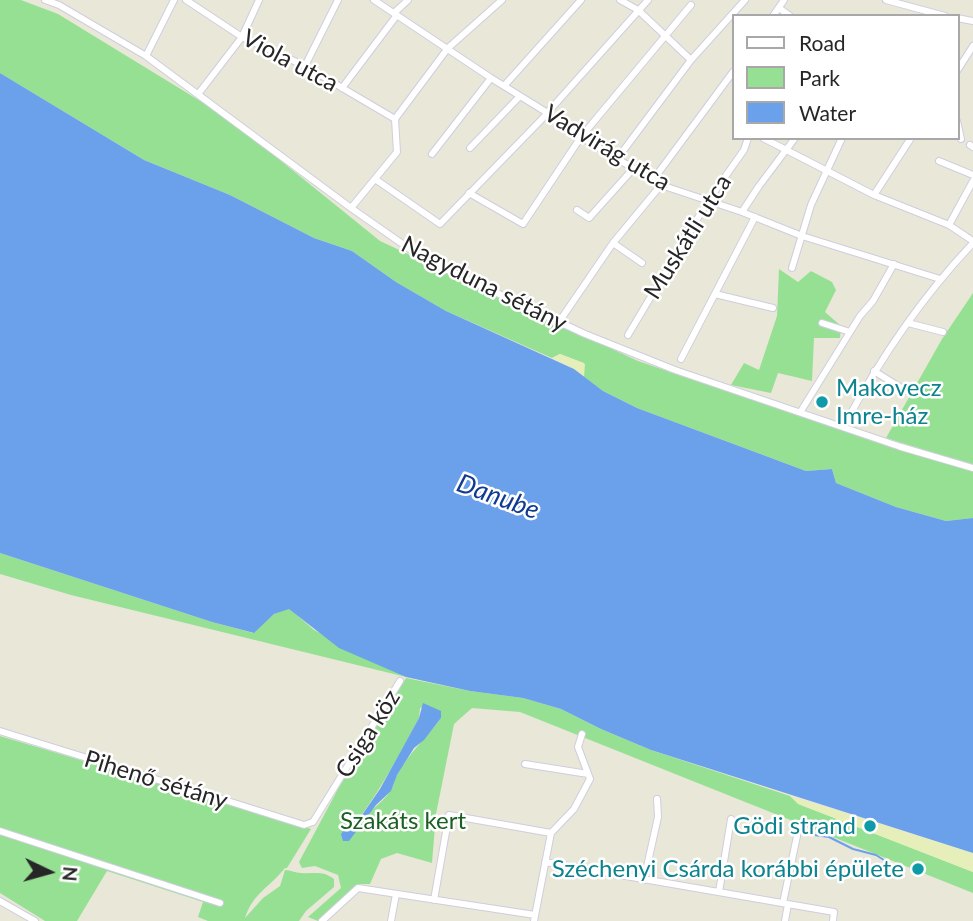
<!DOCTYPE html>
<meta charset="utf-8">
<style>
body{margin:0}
#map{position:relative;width:973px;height:921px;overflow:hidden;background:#e9e7d8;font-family:Lato,sans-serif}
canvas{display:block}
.legend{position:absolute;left:732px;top:14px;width:228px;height:126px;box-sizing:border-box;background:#fff;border:2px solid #a8a8a8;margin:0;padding:9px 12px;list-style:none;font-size:21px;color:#262626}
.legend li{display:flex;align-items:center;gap:14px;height:35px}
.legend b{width:35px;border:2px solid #a8a8a8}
.north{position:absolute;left:14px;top:837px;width:70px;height:70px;-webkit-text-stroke:5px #fff;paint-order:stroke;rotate:95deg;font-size:19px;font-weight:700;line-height:28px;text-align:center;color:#262626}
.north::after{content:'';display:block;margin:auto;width:24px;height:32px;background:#262626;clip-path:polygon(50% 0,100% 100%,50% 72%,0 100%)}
</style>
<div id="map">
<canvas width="973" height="921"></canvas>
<ul class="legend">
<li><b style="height:9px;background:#fff"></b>Road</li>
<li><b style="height:19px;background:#96e094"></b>Park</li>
<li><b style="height:19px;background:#6ba0eb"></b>Water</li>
</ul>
<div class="north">N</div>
</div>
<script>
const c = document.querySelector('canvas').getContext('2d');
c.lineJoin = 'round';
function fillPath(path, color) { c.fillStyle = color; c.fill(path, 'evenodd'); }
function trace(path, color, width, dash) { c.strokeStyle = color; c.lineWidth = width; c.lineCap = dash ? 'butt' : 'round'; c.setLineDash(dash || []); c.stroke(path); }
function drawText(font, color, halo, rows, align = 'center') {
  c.font = font + ' Lato,sans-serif'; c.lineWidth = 5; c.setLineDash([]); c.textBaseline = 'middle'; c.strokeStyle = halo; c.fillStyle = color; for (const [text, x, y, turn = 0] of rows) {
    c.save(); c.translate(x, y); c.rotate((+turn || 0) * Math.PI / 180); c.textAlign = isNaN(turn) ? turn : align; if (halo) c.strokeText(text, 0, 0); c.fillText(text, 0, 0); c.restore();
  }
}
const green = new Path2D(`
 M0 0H21L58 14 228 118 380 241 638 361 835 428 973 471V518L946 521 896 507 836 483 832 469 806 471 637 408 603 391 584 377V363L560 354 552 358 446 311 396 282 352 251 314 238 230 195 144 160 0 73Z
 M779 269 798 282 811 271 832 282 836 290 825 312 841 326 840 338H814L812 381 778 373 771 393 731 385 744 363 759 370 777 316Z
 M973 293V465L886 438 942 339Z
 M0 553 212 622 253 633 274 614 289 608 314 630 406 677 71 595 0 574Z
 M406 678 470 691 523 698 561 709 601 729 651 750 790 796 799 804 973 872V893L520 712 472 708 454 724 436 814 432 863 397 853 381 859 370 884H359L318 921 308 917 341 888 338 875 315 866 302 868 299 862 338 789ZM429 706 441 718C427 737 409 753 397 775 394 779 394 786 391 790 382 805 355 822 341 834 347 827 356 822 361 816 383 785 401 752 419 718L420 708Z
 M0 736 311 829 287 868H285C269 888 253 893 245 918L263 898 280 886 285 870C291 870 295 873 301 873 315 874 322 870 334 879V887L306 911 299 921H208L198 917 203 902 107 871 77 921H45L0 893Z`);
const sand = new Path2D(`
 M560 354 585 364 584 377 574 369 552 358Z
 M790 796 973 853V872L798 804Z`);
const water = new Path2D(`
 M0 73 144 160 230 195 314 238 352 251 396 282 446 311 574 369 603 391 637 408 806 471 832 469 836 483 896 507 946 521 973 518V853L651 750 601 729 561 709 523 698 470 691 406 677 339 648 289 609 274 614 254 633 212 622 0 553Z
 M423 703 441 711V718L424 740 414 748 397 775 391 791 376 805 349 841H343L341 834 349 824 360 818 380 789 419 718Z`);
const stream = new Path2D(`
 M800 833 829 837 853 849 876 855 887 862`);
const minor = new Path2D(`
 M45 0 59 5 146 56 351 208 424 259 585 334 675 370 901 447 973 468
 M186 0 242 37 305 66 395 119
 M374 0 491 78 546 112 581 137 661 185 742 212 802 236 940 279
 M620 0 638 10 691 60
 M886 0 945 16
 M779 8 790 16
 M394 13 408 0
 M773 16 784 0
 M957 18 973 21
 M146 56 174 0
 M305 66 338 0
 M957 71 973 46
 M504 86 581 0
 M342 88 397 15
 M199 93 242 37 259 0
 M957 121 961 139
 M763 138 874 195 949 225 973 241
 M970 145 973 147
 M470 148 520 96
 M432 154 491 78
 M617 159 691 60 745 0
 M939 161 973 175
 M375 179 440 224 541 120 648 0
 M653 180 733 72
 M469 193 523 224 581 137 691 5
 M874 195 911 138
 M351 208 397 152 395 119 448 48 502 0
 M577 210 589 218 633 169
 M742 212 759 186 795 138
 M949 225 973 181
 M613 243 642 263
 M792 268 811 205 842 138
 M715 294 773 308
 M559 322 613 243 661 185
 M822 323 850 332
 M908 323 943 332
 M628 335 708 201 744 150 748 138
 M681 359 755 217
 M874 371 906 391
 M801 411 860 316 873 301 894 264
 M844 426C879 360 921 298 973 243
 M0 731 168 783 178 789 199 792 304 825 313 822 400 681
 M525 764 588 774
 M0 831 220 903
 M545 862 834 912 833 921
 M644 880 658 817 657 799
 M719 892 731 819
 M434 900 449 815 551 833
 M0 901 35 921
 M783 903 797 836
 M322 921 358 888 535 915
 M391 921 396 894
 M534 921 551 833 574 809 590 779 578 747 582 734
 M785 921 788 904`);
const markers = [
 [822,402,7,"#0f9aa8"],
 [870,826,7,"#0f9aa8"],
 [918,869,7,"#0f9aa8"]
];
const streetNames = [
 ["Viola utca",290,61,28],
 ["Vadvirág utca",607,148,31],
 ["Muskátli utca",688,237,-58],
 ["Nagyduna sétány",484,284,27],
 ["Csiga köz",368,734,-58],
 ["Pihenő sétány",156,780,17]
];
const cultureNames = [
 ["Makovecz",836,388,"left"],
 ["Imre-ház",836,416,"left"],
 ["Gödi strand",856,826],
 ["Széchenyi Csárda korábbi épülete",904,869]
];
const parkNames = [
 ["Szakáts kert",403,821]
];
const waterNames = [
 ["Danube",498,497,20]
];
fillPath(green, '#96e094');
fillPath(sand, '#e6efba');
fillPath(water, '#6ba0eb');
trace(stream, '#6ba0eb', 2);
trace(minor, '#cfcde0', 8);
trace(minor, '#fff', 6);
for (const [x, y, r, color] of markers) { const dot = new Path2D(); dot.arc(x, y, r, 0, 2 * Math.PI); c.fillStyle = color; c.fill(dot); trace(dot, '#fff', 2.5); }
drawText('24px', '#262626', '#fff', streetNames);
drawText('24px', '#0d838f', '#fff', cultureNames, 'right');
drawText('24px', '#1a6021', '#fff', parkNames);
drawText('italic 26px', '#0f3b92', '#fff', waterNames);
</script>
